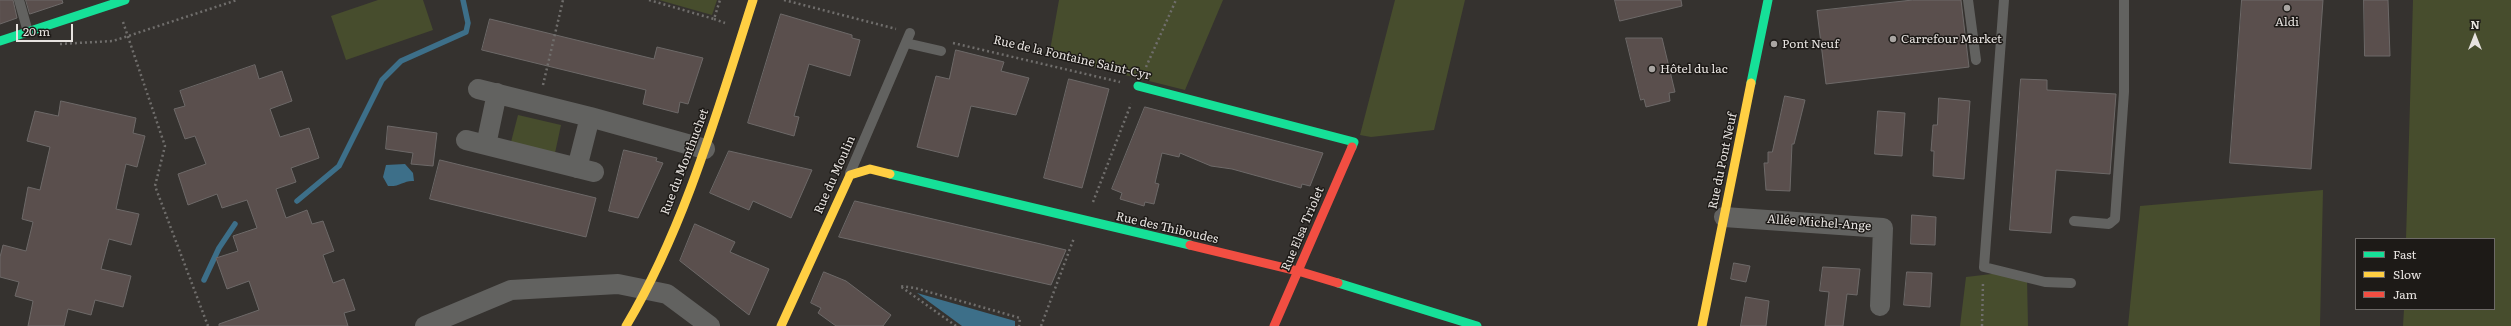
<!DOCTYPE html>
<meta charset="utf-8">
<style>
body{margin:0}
#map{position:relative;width:2511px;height:326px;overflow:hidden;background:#35322f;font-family:Literata,serif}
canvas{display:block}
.legend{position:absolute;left:2355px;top:238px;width:140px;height:72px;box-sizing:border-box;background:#1d1a17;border:1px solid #6e6a67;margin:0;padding:5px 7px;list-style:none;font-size:12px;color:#e7e3e0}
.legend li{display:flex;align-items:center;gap:8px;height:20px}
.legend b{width:20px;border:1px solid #6e6a67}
.north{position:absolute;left:2455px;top:16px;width:40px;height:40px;-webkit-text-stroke:3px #1d1a17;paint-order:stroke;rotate:0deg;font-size:11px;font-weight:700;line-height:16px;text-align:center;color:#e7e3e0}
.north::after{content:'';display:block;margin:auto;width:14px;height:18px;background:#e7e3e0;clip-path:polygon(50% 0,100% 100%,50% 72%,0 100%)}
.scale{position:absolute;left:16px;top:24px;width:57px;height:18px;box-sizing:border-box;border:2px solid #e7e3e0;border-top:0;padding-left:5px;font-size:12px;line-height:14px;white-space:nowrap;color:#e7e3e0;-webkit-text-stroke:3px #1d1a17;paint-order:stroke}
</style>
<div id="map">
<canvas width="2511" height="326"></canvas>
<ul class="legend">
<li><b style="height:5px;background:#16e098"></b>Fast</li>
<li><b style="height:5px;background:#ffcf43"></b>Slow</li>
<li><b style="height:5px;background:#f24e42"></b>Jam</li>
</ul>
<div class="north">N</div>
<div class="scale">20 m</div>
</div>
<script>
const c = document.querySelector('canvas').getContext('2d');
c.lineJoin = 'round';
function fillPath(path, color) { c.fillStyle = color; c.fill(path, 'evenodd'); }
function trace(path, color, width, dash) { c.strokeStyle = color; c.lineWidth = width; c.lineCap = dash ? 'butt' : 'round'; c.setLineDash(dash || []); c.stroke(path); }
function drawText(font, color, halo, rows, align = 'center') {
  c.font = font + ' Literata,serif'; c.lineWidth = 3; c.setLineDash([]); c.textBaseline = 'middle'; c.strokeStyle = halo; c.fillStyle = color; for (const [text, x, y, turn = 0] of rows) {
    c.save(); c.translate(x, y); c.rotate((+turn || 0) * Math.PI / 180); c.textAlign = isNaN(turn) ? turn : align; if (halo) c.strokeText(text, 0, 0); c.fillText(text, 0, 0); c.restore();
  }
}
const green = new Path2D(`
 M378 0H423L433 30 346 60 331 16Z
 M659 0H717L712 15Z
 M1059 0H1223L1185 90 1049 56Z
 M1395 0H1465L1434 130 1371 137 1360 135Z
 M2413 0H2511V326H2403L2404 309H2494V239H2406Z
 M518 115 561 125 555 153 511 142Z
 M2323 190 2320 326H2128L2140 206Z
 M2000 273 2027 278 2028 326H1960L1966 277Z`);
const water = new Path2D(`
 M405 164 413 173 414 181C404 180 400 187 388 186L383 177 386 165Z
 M917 293 1015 321V326H962Z`);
const stream = new Path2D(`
 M297 201 339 166 382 80 401 61 466 32 468 23 463 0
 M204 280 219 248 235 224`);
const building = new Path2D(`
 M0 0H13L17 18 0 24Z
 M26 0H62L63 3 30 14Z
 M1615 0H1681L1682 6 1620 21Z
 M1913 0H1961L1969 67 1826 84 1817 11Z
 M2242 0H2323L2311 169 2230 163Z
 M2364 0H2388L2390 56H2365Z
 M781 14 852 35V38L860 40 850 76 809 64 794 116 799 117 794 136 748 123Z
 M490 19 654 59 657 47 703 58 688 104 680 102 678 113 643 104 646 90 482 50Z
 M1626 38H1662L1675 92 1669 93 1670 101 1646 107 1644 99 1641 100Z
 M956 50 1004 62 1001 71 1029 78 1016 115 971 106 958 157 917 147 936 76 949 79Z
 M255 65 259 79 282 71 292 101 270 109 280 137 309 128 319 158 291 168 296 182 276 189 286 218 307 210 312 224 323 221 334 251 323 255 333 283 344 279 355 310 344 313 348 326H219V324L259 310 249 281 227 289 216 258 238 251 233 236 257 228 247 200 222 208 217 194 188 205 178 174 206 164 195 136 185 139 174 109 185 106 180 91Z
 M1069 79 1109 89 1082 188 1044 178Z
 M2021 79 2047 80V90L2116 94 2110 174 2056 170 2051 233 2010 230Z
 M1785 96 1805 100 1794 144H1792L1790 191 1766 190 1764 163H1768V152H1772Z
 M1939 98 1970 101 1964 179 1933 176 1934 151H1931L1933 125H1937Z
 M61 101 136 118 133 133 145 136 137 167 126 164 116 209 139 214 131 245 109 239 101 269 131 276 123 307 95 300 91 315 68 309 64 326H28L33 301 15 296 19 282 0 277V257L3 245 26 251 33 222 22 219 28 187 40 190 50 147 27 141 35 111 58 116Z
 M1145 107 1323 153 1310 186 1302 184 1301 188 1232 169 1211 166 1180 153 1179 157 1162 153 1155 183 1159 184 1154 204 1145 202 1144 206 1120 199 1122 193 1112 189Z
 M1878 111 1905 113 1902 156 1875 154Z
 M388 126 437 133 433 166 411 164 413 153 386 149Z
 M624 150 657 158 656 161 663 163 638 218 609 211Z
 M729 151 812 170 791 218 753 201 749 210 710 193Z
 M440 160 596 198 586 237 430 199Z
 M855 201 1041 244 1066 250 1051 285 839 237Z
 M1912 215 1936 217 1935 245 1911 244Z
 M695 224 735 242 730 252 769 269 749 315 680 261Z
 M1734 263 1750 266 1746 282 1731 279Z
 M1823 267 1860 269 1857 295 1847 294 1843 326H1825L1829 292 1820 291Z
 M824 272 846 281 891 315 883 326H836L818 313 821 308 811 303Z
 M1907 272 1932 273 1930 307 1904 305Z
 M1746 297 1769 301 1766 326H1741Z`);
const path = new Path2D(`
 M649 0 714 19 720 0
 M784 0 896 29
 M714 19 725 23
 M123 22 165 146 155 186 208 326
 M953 43 1120 82
 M60 44 113 41 237 0
 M1146 67 1176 0
 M543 85 563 0
 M1093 202 1131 104
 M956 326 900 286 915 288 1020 318 1019 326
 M1041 326 1074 238
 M1982 326 1983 282`);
const lane = new Path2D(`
 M19 0 28 32
 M1968 0 1976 60
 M2004 0 1984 267 2045 282 2071 283
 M906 43 941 51
 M850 173 910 33
 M2074 221 2109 224 2115 219 2124 92V0`);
const street = new Path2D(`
 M478 89 590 117 705 149
 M466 140 594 172
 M486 145 497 93
 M577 168 590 117
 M1724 217 1883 228 1880 306
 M425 326 511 290 618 284 667 294 710 326`);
const fast = new Path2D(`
 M0 41 125 0
 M1751 83 1768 0
 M1138 86 1354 142 1352 147
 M890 174 1190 245
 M1338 283 1477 326`);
const slow = new Path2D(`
 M626 326C685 227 718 109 753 0
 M781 326 850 175 870 169 890 174
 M1702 326 1751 83`);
const jam = new Path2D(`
 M1190 245 1298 271 1338 283
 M1274 326 1352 147`);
const markers = [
 [2287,8,4,"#a9a5a2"],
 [1893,39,4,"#a9a5a2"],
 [1774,44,4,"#a9a5a2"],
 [1652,69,4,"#a9a5a2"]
];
const poiNames = [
 ["Aldi",2287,22,"center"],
 ["Carrefour Market",1901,39],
 ["Pont Neuf",1782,44],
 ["Hôtel du lac",1660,69]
];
const streetNames = [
 ["Rue de la Fontaine Saint-Cyr",1072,58,13],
 ["Rue du Pont Neuf",1723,161,-78],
 ["Rue du Monthuchet",685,162,-69],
 ["Rue du Moulin",835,175,-66],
 ["Allée Michel-Ange",1819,223,4],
 ["Rue des Thiboudes",1167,228,13],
 ["Rue Elsa Triolet",1303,229,-67]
];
fillPath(green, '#474d2d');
fillPath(water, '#3d6f89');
trace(stream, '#3d6f89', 5.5);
fillPath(building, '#5a4f4d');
trace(building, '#6d6968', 1);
trace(path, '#706e6c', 2.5, [2, 3]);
trace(lane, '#626260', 10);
trace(street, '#626260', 20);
trace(fast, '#16e098', 9);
trace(slow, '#ffcf43', 9);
trace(jam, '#f24e42', 9);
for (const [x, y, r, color] of markers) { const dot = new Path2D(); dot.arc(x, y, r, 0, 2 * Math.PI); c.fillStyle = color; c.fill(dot); trace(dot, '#1d1a17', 1.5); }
drawText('12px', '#e7e3e0', '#1d1a17', poiNames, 'left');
drawText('12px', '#e7e3e0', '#1d1a17', streetNames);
</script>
